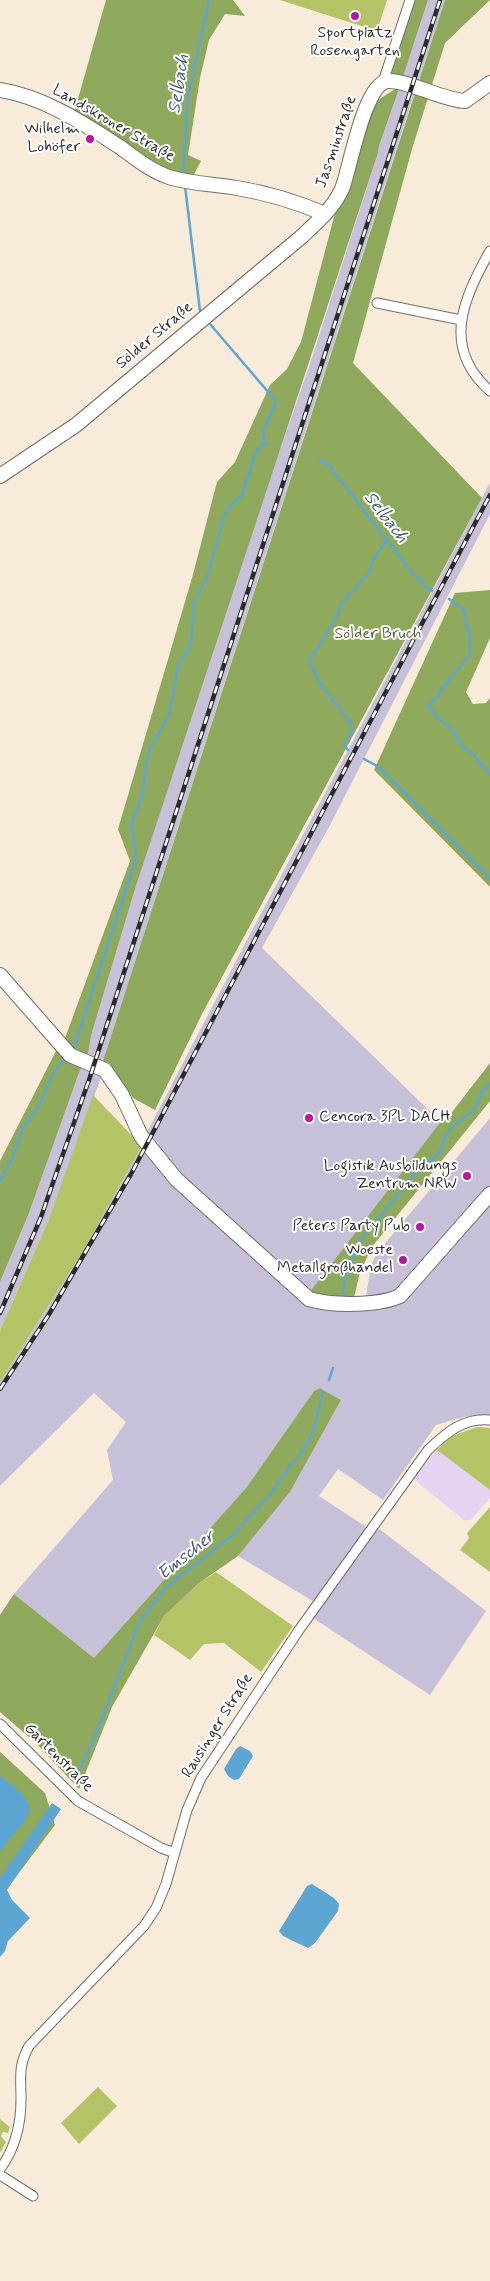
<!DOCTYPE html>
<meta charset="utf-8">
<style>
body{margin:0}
canvas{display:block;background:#f8ebda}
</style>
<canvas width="490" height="2281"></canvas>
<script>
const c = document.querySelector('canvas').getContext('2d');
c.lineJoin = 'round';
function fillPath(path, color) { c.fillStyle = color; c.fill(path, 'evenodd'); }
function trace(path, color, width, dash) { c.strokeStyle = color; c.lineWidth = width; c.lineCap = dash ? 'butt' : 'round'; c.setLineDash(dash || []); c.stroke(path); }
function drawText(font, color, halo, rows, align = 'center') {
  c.font = font + ' Mynerve,sans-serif'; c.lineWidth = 4; c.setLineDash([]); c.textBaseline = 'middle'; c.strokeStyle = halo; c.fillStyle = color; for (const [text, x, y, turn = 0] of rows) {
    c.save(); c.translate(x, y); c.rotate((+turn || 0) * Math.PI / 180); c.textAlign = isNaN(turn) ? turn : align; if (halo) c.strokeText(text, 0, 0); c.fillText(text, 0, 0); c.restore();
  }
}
const built = new Path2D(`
 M437 1450 490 1490V1498L471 1520H464L413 1479Z`);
const industrial = new Path2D(`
 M428 0H445L417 85 402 80Z
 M400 86 415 91 103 1061 96 1063 87 1060 91 1036 135 889 255 521 309 367 378 153 379 146Z
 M490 483V514L329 827 262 948 442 1123 331 1297H366L371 1265 377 1253 490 1118V1415L464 1417 436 1425 383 1500 338 1469 319 1496 374 1532 378 1528 486 1611 430 1695 313 1618 321 1606 238 1556 290 1492 341 1400 320 1388 314 1391 246 1488 94 1658 14 1594 113 1480 107 1450 126 1422 94 1393 0 1486V1382L83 1251 142 1146 151 1158 159 1143 146 1134 249 936Z
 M85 1065 102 1075 49 1219 0 1331V1282L29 1213 80 1070Z`);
const green = new Path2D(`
 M280 0H387L377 31Z
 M93 1095 142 1146 83 1251 0 1382V1331L49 1219Z
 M477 1427 490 1428V1490L437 1450 452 1436Z
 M490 1507V1572L460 1550 469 1538 467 1533Z
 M216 1572 293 1626 261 1672 224 1643 204 1644 190 1660 154 1635 164 1616 199 1583Z
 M98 2087 117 2106 79 2144 61 2123Z
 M0 2119 10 2127 8 2133 3 2132 1 2136 6 2142 0 2153Z`);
const forest = new Path2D(`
 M106 0H233L245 16 225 14 209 40 200 78 188 155 201 161 192 178 164 171 74 113Z
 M412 0H428L402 80 392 75 390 69Z
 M445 0H490L445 43 412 149 353 363 482 498 203 1012 155 1110 133 1098 109 1063 103 1061Z
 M400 86 379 146 378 153 135 889 91 1036 87 1060 64 1041 130 861 118 829 192 578 217 482 235 462 270 385 287 369 301 342 334 217 375 102Z
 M490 590V638L466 692 473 704 486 703 490 698V887L374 770 455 593Z
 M58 1047 85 1065 80 1070 29 1213 0 1282V1161Z
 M490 1063V1101L371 1248 359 1276 354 1298 331 1297 309 1293 439 1124 449 1116Z
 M320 1388 341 1400 290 1492 238 1556 199 1583 164 1616 112 1707 79 1789 37 1744 0 1712V1615L14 1594 94 1658 246 1488 314 1391Z
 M0 1752 45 1793 55 1825 0 1898Z`);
const water = new Path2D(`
 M240 1746 250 1751 253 1756 239 1779 234 1780 228 1776 224 1769 236 1749Z
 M0 1776C51 1812 25 1815 0 1852Z
 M52 1803 61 1809 7 1890 12 1900 30 1918 8 1941 5 1951 0 1957V1878Z
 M312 1884 334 1898 339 1904 338 1911 315 1943 308 1948 283 1936 279 1931 307 1886Z`);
const stream = new Path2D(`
 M183 172 188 96 209 0
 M185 186 200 311
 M210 324 275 400 276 403 264 429 263 442 267 444
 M319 460 328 464 410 570 428 589 432 591
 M449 599 464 610 470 641 469 656 448 681 436 698 428 706 441 721 451 728 462 746 472 753 490 774
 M348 750 344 745C349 738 354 732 351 724 338 703 314 683 310 659L334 622 342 603 370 572 373 560 387 540
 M364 759 379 767 490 878
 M73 1051 135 862 136 855 131 824 142 797 149 750 169 715 178 667 191 644 194 603 207 578 224 516 229 507 242 495 257 450 265 443
 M0 1181 12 1159 23 1128 39 1106 54 1072 66 1058
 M343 1294 346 1272 362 1238 414 1175 440 1152 446 1135 453 1126 472 1112 478 1103 482 1091 490 1084
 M329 1380 333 1368
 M74 1781 94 1739 140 1621 165 1588 233 1535 274 1490 288 1468 301 1454 314 1429 323 1392`);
const street = new Path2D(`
 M383 82 410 0
 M490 251C463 299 441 348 490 391
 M377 303 461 320
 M0 1724 78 1801 161 1848 175 1853
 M0 2169C15 2149 21 2124 21 2099 21 2077 18 2066 29 2046L144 1926 156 1908 166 1884 187 1810 201 1778 299 1630 428 1450C446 1433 464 1417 490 1420
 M0 2175 33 2196`);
const secondary = new Path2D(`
 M0 90C44 97 83 123 120 147 135 158 151 171 169 177 191 184 215 184 237 188 267 193 297 202 325 214
 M0 476 76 425 300 238C315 224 333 209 342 189 350 169 364 83 388 81 408 80 442 100 465 101L490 83
 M0 975 70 1055 105 1070 122 1095 141 1136 176 1179 309 1299C332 1306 378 1306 400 1296L490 1194`);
const rail = new Path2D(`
 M0 1313 41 1217 90 1077 440 0
 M0 1389 48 1316 131 1174 490 495`);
const markers = [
 [355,16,5,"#b5179e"],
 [90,139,5,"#b5179e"],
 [309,1118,5,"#b5179e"],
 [467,1176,5,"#b5179e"],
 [420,1227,5,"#b5179e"],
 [403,1260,5,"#b5179e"]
];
const poiNames = [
 ["Sportplatz",355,34,"center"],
 ["Rosengarten",355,52,"center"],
 ["Wilhelm",80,130],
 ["Lohöfer",80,148],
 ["Cencora 3PL DACH",319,1118,"left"],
 ["Logistik Ausbildungs",457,1167],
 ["Zentrum NRW",457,1185],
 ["Peters Party Pub",410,1227],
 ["Woeste",393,1251],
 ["Metallgroßhandel",393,1269]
];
const streetNames = [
 ["Landskroner Straße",113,124,30],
 ["Jasminstraße",337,142,-71],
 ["Sölder Straße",155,336,-40],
 ["Rausinger Straße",218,1726,-58],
 ["Gartenstraße",58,1758,45]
];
const parkNames = [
 ["Sölder Bruch",378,635]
];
const waterNames = [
 ["Selbach",180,84,-81],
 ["Selbach",385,518,52],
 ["Emscher",187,1556,-39]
];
fillPath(built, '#e5d3f1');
fillPath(industrial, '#c7c0d9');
fillPath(green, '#b3c366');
fillPath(forest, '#8ea95b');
fillPath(water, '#5da6d4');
trace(stream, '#5da6d4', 2.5);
trace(street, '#736e68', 11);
trace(secondary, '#736e68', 16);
trace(street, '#fff', 9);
trace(secondary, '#fff', 14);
trace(rail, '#2b2b2b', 4.5);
trace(rail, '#fff', 2.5, [8]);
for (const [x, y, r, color] of markers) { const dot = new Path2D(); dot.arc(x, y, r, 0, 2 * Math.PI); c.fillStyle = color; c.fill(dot); trace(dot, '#fff', 2); }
drawText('16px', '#2b2b2b', '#fff', poiNames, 'right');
drawText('16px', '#2b2b2b', '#fff', streetNames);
drawText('16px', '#5b6040', '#fff', parkNames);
drawText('italic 18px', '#3f5c6f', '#fff', waterNames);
</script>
